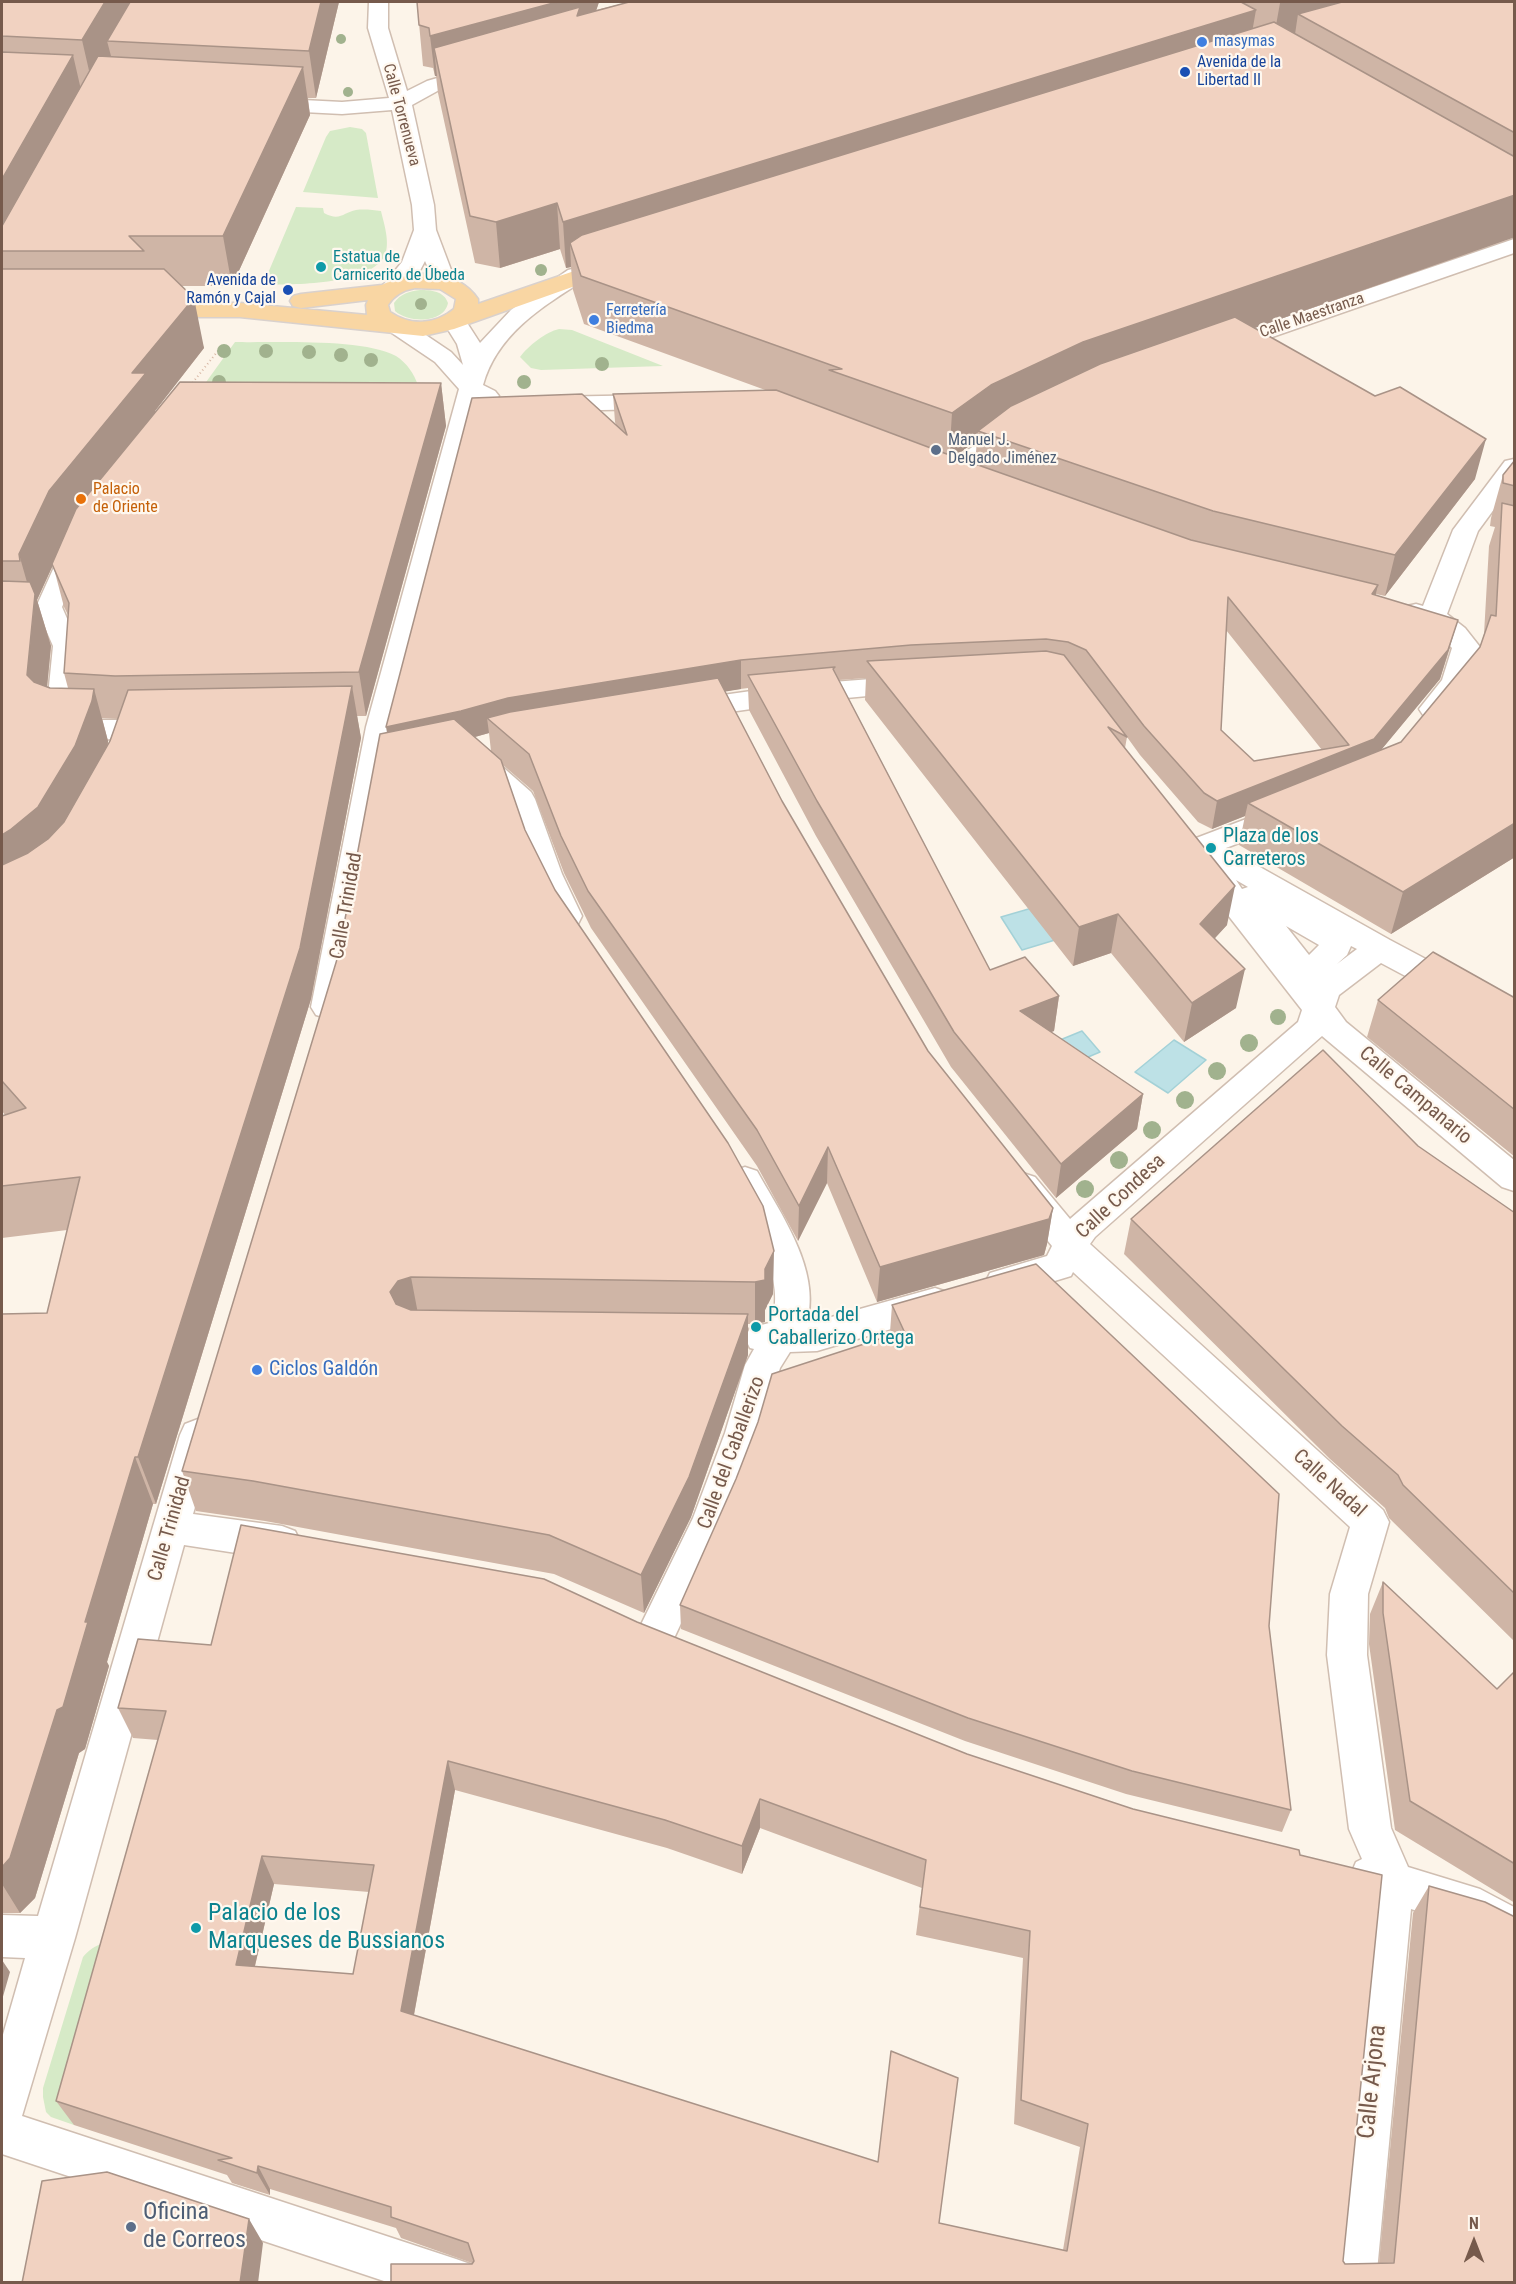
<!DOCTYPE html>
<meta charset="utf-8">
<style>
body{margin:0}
#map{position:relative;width:1516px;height:2284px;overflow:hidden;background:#fcf4e9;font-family:"Roboto Condensed",sans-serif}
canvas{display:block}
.frame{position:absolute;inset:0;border:3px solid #765a4c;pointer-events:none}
.north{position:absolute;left:1444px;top:2212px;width:60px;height:60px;-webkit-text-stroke:4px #fff8ef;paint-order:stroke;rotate:0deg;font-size:16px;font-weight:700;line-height:24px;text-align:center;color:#765a4c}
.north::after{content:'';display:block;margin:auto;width:21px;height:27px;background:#765a4c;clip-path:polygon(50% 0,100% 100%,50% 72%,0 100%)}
</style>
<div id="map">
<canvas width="1516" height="2284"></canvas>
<div class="frame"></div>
<div class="north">N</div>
</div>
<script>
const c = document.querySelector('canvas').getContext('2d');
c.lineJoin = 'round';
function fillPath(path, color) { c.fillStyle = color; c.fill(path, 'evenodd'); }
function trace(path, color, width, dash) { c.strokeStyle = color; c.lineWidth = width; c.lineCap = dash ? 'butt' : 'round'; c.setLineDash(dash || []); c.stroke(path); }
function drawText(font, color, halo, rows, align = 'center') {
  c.font = font + ' "Roboto Condensed",sans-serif'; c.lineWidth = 4.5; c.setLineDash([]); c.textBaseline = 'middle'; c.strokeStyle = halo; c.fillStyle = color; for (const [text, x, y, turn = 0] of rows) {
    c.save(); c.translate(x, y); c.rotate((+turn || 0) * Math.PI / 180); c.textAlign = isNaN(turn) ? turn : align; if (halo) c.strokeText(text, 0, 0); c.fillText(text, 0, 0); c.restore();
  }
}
const green = new Path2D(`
 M350 127 362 129 366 133 378 198 303 192 326 137 330 131Z
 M296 207 323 208 324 213C340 222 344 212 356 210 364 209 373 210 381 211 384 224 391 244 384 257 366 286 293 284 263 285Z
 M420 290C431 290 444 291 448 303 444 324 408 323 395 311L394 303C400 294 410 291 420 290Z
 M559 329 572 330 663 366 541 370 531 368 520 357C528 346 546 332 559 329Z
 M235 342C275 343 362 338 396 356 407 363 414 374 418 385L196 396Z
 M124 1938 74 2125 51 2117 46 2112 43 2097V2088L83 1957C95 1943 108 1941 124 1938Z`);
const water = new Path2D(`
 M1032 908 1055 940 1022 950 1001 917Z
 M1082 1031 1100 1052 1055 1071 1038 1049Z
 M1174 1040 1206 1060 1168 1093 1135 1072Z`);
const path = new Path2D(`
 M190 386 221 347`);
const minor = new Path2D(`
 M369 2H388V28L407 91 427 81 482 65 489 67 492 71 489 75 441 89 412 105 434 205 436 230 456 283 453 288 445 290 437 288 425 261C417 277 404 299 383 294L380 289 402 262 414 230 412 205 392 110 342 114 264 110 257 108 254 104 257 100 264 98 342 102 389 98 368 28Z
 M1514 239V253L1229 352 1221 354 1213 352 1209 347 1213 342Z
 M576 268 584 270 587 275 584 280C542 307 497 334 483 385L495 391 499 396 495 401 487 403 479 401 394 727 343 1007 338 1015 327 1018 316 1015 311 1007 366 727 459 389 435 362 389 331 385 326 389 321 397 319 405 321 451 352 463 365 457 344 442 320 446 315 454 313 462 315 480 343 511 310 568 270Z
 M657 395 665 397 669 402 665 407 657 409 547 411 538 409 535 404 538 399 547 397Z
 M1013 425 1022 427 1025 432 1022 437 1006 445 961 479 952 481 943 479 940 474 943 469 988 435Z
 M1514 459V482L1478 531 1447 614 1465 628 1480 647C1472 672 1457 724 1423 715L1419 709 1442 680 1452 648 1435 630 1407 618 1403 612 1407 606 1416 604 1423 606 1453 530 1505 461Z
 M77 537 86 540 90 545 62 607 79 646 73 720H158L168 723 172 729 168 735 158 738 81 740 49 732 45 726 53 646 36 607 64 545 68 540Z
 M910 676 920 679 924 685 920 691 794 703 687 718 677 715 673 709 677 703 687 700 794 685Z
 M479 753 489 755 531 792 535 799 562 874 582 916 578 924 567 927 556 924 532 874 508 803 469 769 465 762 469 755Z
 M1283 805 1293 808 1298 815 1293 822 1226 848 1390 940 1514 1006V1032L1503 1028 1381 963 1339 995 1335 1007 1346 1022 1514 1160V1191L1502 1187 1322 1036 1095 1237 1090 1244 1383 1510 1389 1522 1368 1594 1367 1655 1391 1828 1408 1867 1480 1889 1514 1907V1951L1470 1928 1411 1909 1376 2282H1330L1370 1896 1356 1890 1350 1876 1356 1862 1362 1859 1349 1829 1327 1655 1330 1594 1350 1527 1073 1272 1071 1276 1002 1297 990 1293 985 1283 990 1273 1047 1256 1052 1246 1011 1195 1006 1186 1011 1177 1023 1173 1035 1177 1070 1219 1298 1022 1302 1010 1224 910 1194 860 1196 857 1191 854 1186 847 1191 840ZM1236 880 1248 887 1242 889ZM1286 926 1319 945 1309 955ZM1351 946 1357 949 1337 964 1347 955Z
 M745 1167 757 1171C781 1214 821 1270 807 1322L817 1321 935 1288 947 1292 952 1302 947 1312 935 1316 817 1351 790 1352 780 1368 761 1433 730 1519 668 1651 654 1657 640 1651 634 1639 693 1518 725 1433 745 1365 754 1349 750 1348 745 1338 750 1328 769 1323C792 1286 746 1213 728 1180L733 1171Z
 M198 1419 211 1424 216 1435 193 1514 282 1526 295 1531 301 1543 295 1555 282 1560 184 1545 75 1938 22 2116 456 2259 473 2265 479 2282H387L2 2154V2038L25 1958 2 1957V1915L38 1916 180 1435 185 1424Z`);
const major = new Path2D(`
 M615 257 623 259 626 264 623 269 454 329 423 336 240 317H150L142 315 139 310 142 305 150 303H240L367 315 366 305 368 300 301 308 293 306 290 301 293 296 301 294 382 285C412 268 458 269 478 299V304ZM415 288 440 289 456 299 454 309C435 325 410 326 390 312L388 305C394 295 404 290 415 288Z`);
const trees = [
 [341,39,5],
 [348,92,5],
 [541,270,6],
 [421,304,6],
 [224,351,7],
 [266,351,7],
 [309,352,7],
 [341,355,7],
 [371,360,7],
 [602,364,7],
 [219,382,7],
 [524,382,7],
 [1278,1017,8],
 [1249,1043,9],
 [1217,1071,9],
 [1185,1100,9],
 [1152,1130,9],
 [1119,1160,9],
 [1085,1189,9]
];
const wall = new Path2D(`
 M2 2H339L316 98H308L310 115 232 286H181L204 348 155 411V413L441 383 446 426 366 716H357L361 738 311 999 156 1504H153L107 1662 109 1666 85 1749 79 1753 35 1898 20 1913H2V1314L47 1313 67 1230 2 1238V1116L5 1115 2 1111ZM53 565 64 607 68 615 64 673 68 688H50L47 687 51 646 37 600ZM102 718 118 719 108 745V741Z
 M417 2H599L596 10 629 2H1515V237L1255 328 1475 479 1385 596 1376 594V595L1450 648 1440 679 1381 750 1401 742 1480 647 1484 634 1489 546 1495 527 1490 526 1491 518 1503 475 1515 460V857L1391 934 1239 845 1245 816 1212 829 1198 822 1140 755 1127 737 1125 748 1227 925 1215 938 1236 1008 1184 1042 1111 953 1073 966 865 700 866 678 839 680 990 970 1059 996 1054 1031 1051 1032 1143 1094 1137 1129 1056 1198 951 1067 816 836 749 710 748 688 725 691 782 801 928 1051 1053 1208 1047 1244 1044 1255 877 1302 827 1183 798 1241 757 1166 591 928 564 873 533 791 503 765 525 830 555 890 773 1294 765 1310V1322L755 1324H748V1355L691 1517 644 1613 554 1574 265 1521 196 1511 182 1471 338 956 387 733 616 425 615 422 613 394 768 391 584 324 573 290 571 267 566 268 560 249 500 268 475 263 438 93 436 76H435L433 68 423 66ZM977 440 975 464 955 457ZM1226 630 1322 750 1254 761 1221 730ZM489 733 491 751 475 737Z
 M1515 998V1157L1367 1037 1378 1000Z
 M1418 1146 1515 1213V1642L1389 1518 1385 1508 1330 1459 1124 1254 1131 1219Z
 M892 1305 1269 1626 1291 1810 1282 1832 1126 1794 965 1741 681 1629 680 1605 892 1335 890 1332Z
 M1383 1582 1497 1689 1515 1671V1903L1395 1830 1369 1644 1370 1614Z
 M637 1622 967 1754 1345 2264 1379 2263 1413 1913 1429 1886 1515 2283 472 2263 401 2238 396 2228 270 2189V2195L232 2183 227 2175 74 2125 56 2101 158 1740 133 1738 118 1708 211 1645ZM455 1790 667 1848 742 1874 760 1828 922 1888 916 1935 1023 1958 1014 2124 1080 2147 1063 2250 939 2223 414 2015ZM274 1884 369 1892 353 1974 255 1966Z`);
const shadedWall = new Path2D(`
 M105 2H142L107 41 111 56 93 88 82 40Z
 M321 2H339L316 98 309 51Z
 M557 2H599L589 33 434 48 437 76H435L430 36Z
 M1286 2H1410L1298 14 1294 41 1272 48 1280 3Z
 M1256 10 1248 55 570 243 571 267 566 268 563 222Z
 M73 55 84 103 2 251V179Z
 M303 67 310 115 232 286 223 236Z
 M1515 195V237L1077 390 978 431 977 440 949 461 952 413 991 385 1083 342Z
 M557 203 560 249 500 268 496 222Z
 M194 298 204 348 155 411 158 424 63 543 37 600 51 646 43 728 27 675 34 607 19 554 49 491 132 373Z
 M441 383 446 426 366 716 359 672Z
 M1486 439 1475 479 1385 596 1395 555Z
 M1378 585 1371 613 1372 594Z
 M1458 620 1440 679 1367 767 1248 803 1245 816 1212 829 1217 801 1374 739Z
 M741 660V689L511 727 487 718 489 733 464 740 391 755 386 727 508 698Z
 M352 686 361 738 311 999 156 1504 138 1457Z
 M94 689 108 741 107 753 90 798 2 897V835Z
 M1515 823V857L1391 934 1403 892Z
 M1235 886 1227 925 1192 963 1200 924Z
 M1118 914 1111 953 1073 966 1079 927Z
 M1245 969 1236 1008 1184 1042 1192 1003Z
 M1059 996 1054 1031 1015 1046 1020 1011Z
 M1143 1094 1137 1129 1056 1198 1061 1164Z
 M828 1147 827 1183 798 1241 799 1206Z
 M1053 1208 1047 1244 1044 1255 877 1302 880 1267Z
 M774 1251 773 1294 765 1310V1322L755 1324V1282L765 1269Z
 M411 1277 419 1319 406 1323 390 1292 398 1281Z
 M748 1314V1355L691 1517 644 1613 641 1575Z
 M135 1457 153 1504 107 1662 109 1666 85 1749 79 1753 35 1898 20 1913 2 1884V1867L85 1622Z
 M448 1761 455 1790 410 2036 401 2011Z
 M760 1799V1828L742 1874V1846Z
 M262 1856 274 1884 249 1991 236 1965Z
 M2 1960 10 1972 2 2000Z
 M258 2166 270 2189V2195L257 2173Z
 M249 2219 263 2243 258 2283H240Z`);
const building = new Path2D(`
 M2 2H105L82 40 2 36Z
 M130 2H321L309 51 107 41Z
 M417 2H557L430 36 429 28 419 25Z
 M629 2H1241L1256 10 563 222 557 203 496 222 470 216 434 48 580 7 577 16Z
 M1342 2H1515V133L1298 14Z
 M1274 22 1515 157V195L1083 342 991 385 952 413 829 370 842 369 581 276 570 243 582 235Z
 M2 52 73 55 2 179Z
 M98 56 303 67 223 236H129L144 251H2V226Z
 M2 269H164L194 298 132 373H146L49 491 19 554 20 561H2Z
 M1235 317 1375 396 1400 387 1486 439 1395 555 1213 511 978 431 1011 406 1100 364Z
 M180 382 441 383 359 672 115 676 64 673 69 603 52 564 76 509Z
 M776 390 944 453 1191 540 1378 585 1372 594 1458 620 1448 650 1374 739 1217 801 1204 793 1144 726 1086 650 1068 642 1046 639 911 645 741 660 508 698 461 711 386 727 472 398 582 394 627 435 613 394ZM1228 597 1349 745 1254 761 1221 730Z
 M1515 460V486L1503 483V475Z
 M1502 503 1515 506V823L1403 892 1248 803 1401 742 1480 647 1491 615 1496 616Z
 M2 581 30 582 35 594 27 675 34 682 50 688 94 689 92 701 75 746 38 807 10 830 2 835Z
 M1046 651 1064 655 1127 737 1108 727 1235 886 1200 924 1245 969 1192 1003 1118 914 1079 927 867 661Z
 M835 667 833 669 990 970 1025 957 1059 996 1020 1011 1143 1094 1061 1164 954 1032 817 801 748 675Z
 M718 678 782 801 928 1051 1053 1208 1049 1219 880 1267 828 1147 799 1206 757 1130 588 891 561 836 529 754 487 718 510 712Z
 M352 686 300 948 138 1457H135L85 1622H88L63 1707 57 1710 10 1858 2 1867V1314L47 1313 80 1177 2 1186V1116L26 1108 2 1081V865L28 853 48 839 64 822 110 741 128 690Z
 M454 719 501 760 525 830 555 890 728 1143 763 1206 774 1251 765 1269V1280L755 1282 411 1277 398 1281 390 1292 396 1304 411 1310 748 1314 689 1477 641 1575 549 1535 253 1481 182 1471 338 956 380 734Z
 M1433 952 1515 998V1110L1378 1000Z
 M1323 1050 1418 1146 1515 1213V1594L1403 1485 1398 1475 1342 1426 1131 1219Z
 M1036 1264 1279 1494 1269 1626 1291 1810 1132 1771 968 1718 680 1605 736 1479 758 1422 772 1374 904 1331 892 1305Z
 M241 1525 544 1579 637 1622 967 1754 1133 1809 1299 1850 1300 1855 1382 1875 1343 2261 1345 2264 1394 2263 1429 1886 1485 1902 1515 1917V2283H391V2264H472L474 2261 468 2243 391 2217V2207L258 2166 257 2173 218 2160 232 2158 56 2101 166 1711 118 1708 138 1639 211 1645ZM448 1761 665 1820 742 1846 760 1799 926 1860 920 1907 1030 1931 1021 2100 1088 2124 1067 2251 939 2223 958 2078 891 2051 878 2162 401 2011ZM262 1856 374 1865 353 1974 236 1965Z
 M1383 1582 1497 1689 1515 1671V1864L1410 1801 1383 1613Z
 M107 2172 249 2219 240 2283H22L42 2181Z`);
const markers = [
 [1202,42,6,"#3f7fe0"],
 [1185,72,6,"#1a4fb4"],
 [321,267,6,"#0f9aa8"],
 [288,290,6,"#1a4fb4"],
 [594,320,6,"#3f7fe0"],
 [936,450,6,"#5c6f8a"],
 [81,499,6,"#e8710a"],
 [1211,848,6,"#0f9aa8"],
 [756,1327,6,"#0f9aa8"],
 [257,1370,6,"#3f7fe0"],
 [196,1928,6,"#0f9aa8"],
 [131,2227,6,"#5c6f8a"]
];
const farShopnames = [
 ["masymas",1214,42],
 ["Ferretería",606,311],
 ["Biedma",606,329]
];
const farTransitnames = [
 ["Avenida de la",1197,63],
 ["Libertad II",1197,81],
 ["Avenida de",276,281,"right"],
 ["Ramón y Cajal",276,299,"right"]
];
const farStreetnames = [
 ["Calle Torrenueva",401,115,75],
 ["Calle Maestranza",1312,316,-19]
];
const farCulturenames = [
 ["Estatua de",333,258],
 ["Carnicerito de Úbeda",333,276]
];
const farServicenames = [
 ["Manuel J.",948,441],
 ["Delgado Jiménez",948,459]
];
const farFoodnames = [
 ["Palacio",93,490],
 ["de Oriente",93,508]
];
const cultureNames = [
 ["Plaza de los",1223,837],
 ["Carreteros",1223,860],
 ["Portada del",768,1316],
 ["Caballerizo Ortega",768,1339]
];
const streetNames = [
 ["Calle Trinidad",347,906,-80],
 ["Calle Campanario",1415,1096,40],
 ["Calle Condesa",1121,1197,-43],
 ["Calle del Caballerizo",732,1453,-70],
 ["Calle Nadal",1329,1484,42],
 ["Calle Trinidad",170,1529,-74]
];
const shopNames = [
 ["Ciclos Galdón",269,1370]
];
const nearCulturenames = [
 ["Palacio de los",208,1914],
 ["Marqueses de Bussianos",208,1942]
];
const nearStreetnames = [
 ["Calle Arjona",1373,2082,-84]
];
const nearServicenames = [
 ["Oficina",143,2213],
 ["de Correos",143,2241]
];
fillPath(green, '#d6eac7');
fillPath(water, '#bde1e6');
trace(water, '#a3d1d7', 1.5);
trace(minor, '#d0beb1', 3);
trace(major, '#d9d1cd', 3);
trace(path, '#d6b5a3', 2, [1, 3]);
fillPath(minor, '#fff');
fillPath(major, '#f9d6a3');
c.fillStyle = '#a1b28e';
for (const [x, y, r] of trees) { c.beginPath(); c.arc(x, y, r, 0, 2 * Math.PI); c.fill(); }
fillPath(wall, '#cfb5a6');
fillPath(shadedWall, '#a99387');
fillPath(building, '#f1d2c1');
trace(building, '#a99387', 1.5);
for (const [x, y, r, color] of markers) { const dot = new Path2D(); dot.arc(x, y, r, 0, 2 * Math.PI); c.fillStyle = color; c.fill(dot); trace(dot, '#fff8ef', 2); }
drawText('16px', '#366cbe', '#fff8ef', farShopnames, 'left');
drawText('16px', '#164399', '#fff8ef', farTransitnames, 'left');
drawText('16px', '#765a4c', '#fff8ef', farStreetnames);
drawText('16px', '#0d838f', '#fff8ef', farCulturenames, 'left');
drawText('16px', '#4e5e75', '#fff8ef', farServicenames, 'left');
drawText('16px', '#c56008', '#fff8ef', farFoodnames, 'left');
drawText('20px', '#0d838f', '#fff8ef', cultureNames, 'left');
drawText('20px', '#765a4c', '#fff8ef', streetNames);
drawText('20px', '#366cbe', '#fff8ef', shopNames, 'left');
drawText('24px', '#0d838f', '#fff8ef', nearCulturenames, 'left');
drawText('24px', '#765a4c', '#fff8ef', nearStreetnames);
drawText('24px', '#4e5e75', '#fff8ef', nearServicenames, 'left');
</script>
